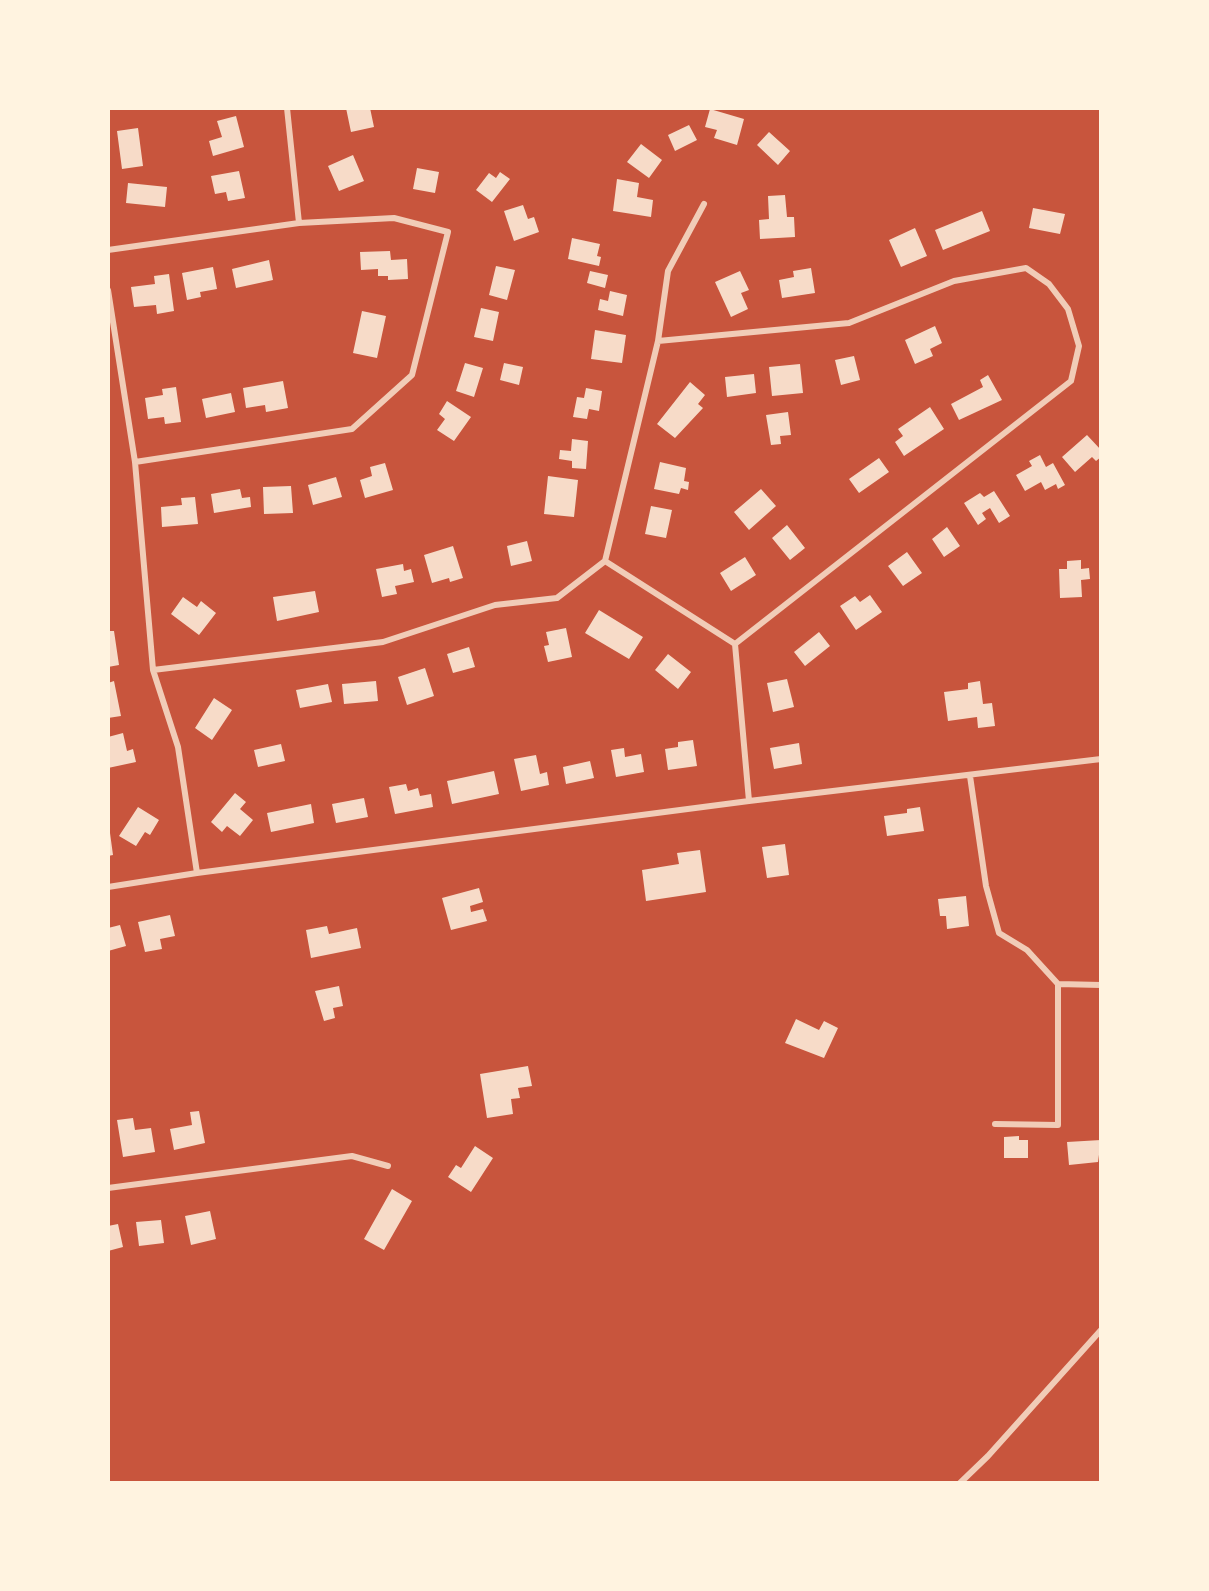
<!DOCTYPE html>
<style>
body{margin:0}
#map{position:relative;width:1209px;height:1591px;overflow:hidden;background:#c8553d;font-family:Quicksand,sans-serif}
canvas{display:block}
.frame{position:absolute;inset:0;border:110px solid #fff3e0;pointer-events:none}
</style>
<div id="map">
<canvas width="1209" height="1591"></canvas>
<div class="frame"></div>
</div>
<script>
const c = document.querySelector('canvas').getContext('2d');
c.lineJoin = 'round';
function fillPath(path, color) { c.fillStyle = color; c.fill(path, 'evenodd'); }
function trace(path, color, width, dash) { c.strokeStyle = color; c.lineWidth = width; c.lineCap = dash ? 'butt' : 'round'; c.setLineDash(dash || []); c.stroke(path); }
const building = new Path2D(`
 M346 108H370L374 127 351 132Z
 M710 109 744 119 737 145 714 138 717 130 705 127Z
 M236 116 244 147 213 156 209 141 222 137 217 121Z
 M689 125 697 140 675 151 668 135Z
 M138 128 143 166 122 169 117 131Z
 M769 132 790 151 778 165 757 145Z
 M641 144 662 160 649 178 627 162Z
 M353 155 364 181 339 191 328 166Z
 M417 168 439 172 435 193 413 189Z
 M239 171 245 198 228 201 226 192 215 194 211 176Z
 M500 172 510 179 492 202 476 190 489 173 496 178Z
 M617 179 639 183 637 197 653 200 651 217 613 211Z
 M128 183 167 187 165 207 126 203Z
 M785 195 787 217H794L795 237 760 239 759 220 769 219 768 196Z
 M523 205 528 219 534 217 539 232 514 241 504 211Z
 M1033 208 1065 214 1060 234 1029 228Z
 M982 211 990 231 943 250 935 230Z
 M915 228 927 256 901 267 889 240Z
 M572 238 600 244 597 256 601 257 599 266 568 259Z
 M390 251 391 260 407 259 408 279 388 280V276H378V269L361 270 360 252Z
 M269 260 273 280 236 288 232 269Z
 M496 266 515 270 507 300 489 295Z
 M213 267 217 289 200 292 201 297 187 300 182 273Z
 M811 268 815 293 782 298 779 280 794 277 793 271Z
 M590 271 608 275 605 288 587 283Z
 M740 271 749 290 741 293 748 309 731 317 715 282Z
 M169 274 174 311 157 314 156 305 134 307 131 287 155 284 154 276Z
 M610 291 627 295 623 316 598 310 600 299 608 301Z
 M481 308 499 312 493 341 474 337Z
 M362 311 386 316 377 358 353 353Z
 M935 326 942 343 930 349 933 356 915 364 905 340Z
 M595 330 626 335 622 363 591 359Z
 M854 356 860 380 841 385 835 360Z
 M465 363 483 368 474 397 456 391Z
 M504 363 523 367 519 385 500 380Z
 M800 364 803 393 772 396 769 367Z
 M754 374 756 393 727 397 725 377Z
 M988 375 1002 400 959 420 951 404 983 387 980 380Z
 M283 381 288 408 266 412 265 405 246 408 243 388Z
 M690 382 705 395 698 404 703 408 675 438 657 424Z
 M176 387 181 422 165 424 164 417 148 419 145 398 163 395 162 389Z
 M586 388 602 391 599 411 589 409 587 419 573 417 577 397 584 398Z
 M231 393 235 412 206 418 202 399Z
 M447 401 471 417 454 441 437 430 445 419 439 414Z
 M930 407 944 429 904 456 895 442 903 436 898 429Z
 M788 412 791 435 780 436 781 444 771 445 766 415Z
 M1087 435 1101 450V457L1096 461 1092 457 1075 472 1062 457Z
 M572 439 588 441 586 469 572 468V461L559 459 560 450 571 451Z
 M1040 455 1046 467 1053 463 1065 485 1058 489 1056 484 1045 490 1041 482 1025 491 1016 475 1032 466 1029 461Z
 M879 458 889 472 859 493 849 479Z
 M660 462 686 468 684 481 689 482 688 490 681 488 679 494 654 489Z
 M385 463 393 490 365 498 360 480 372 476 370 467Z
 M548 476 578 480 574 517 544 514Z
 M336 477 342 497 313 505 308 485Z
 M291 486 293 513 264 514 263 487Z
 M240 489 242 498 250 497 251 507 214 513 211 494Z
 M761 489 776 506 749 530 734 512Z
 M994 491 1010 516 999 523 990 508 982 513 986 519 978 525 964 503 980 493 984 497Z
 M195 497 198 524 162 527 161 507 182 505 181 498Z
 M651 506 672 510 666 538 645 534Z
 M787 525 805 548 790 560 772 538Z
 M947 527 960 546 944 557 932 539Z
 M527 541 532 561 511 566 507 546Z
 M453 546 463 578 450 582 449 578 432 583 424 555Z
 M907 552 922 573 903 586 888 566Z
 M745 557 756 575 731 591 720 573Z
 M1081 560V569L1089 568 1090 579 1081 580 1082 597 1060 598 1059 569H1067V561Z
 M403 564 404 571 411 569 414 582 395 586 397 594 382 597 376 569Z
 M315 591 319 612 277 621 273 597Z
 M870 595 882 612 856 630 840 606 855 596 860 602Z
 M183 597 197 607 201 601 216 613 199 635 171 614Z
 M599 610 643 637 629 659 585 633Z
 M566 628 572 657 548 662 544 646 549 645 546 632Z
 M108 631H114L119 665 108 667Z
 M819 632 830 646 805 666 794 652Z
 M469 647 475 667 453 673 447 654Z
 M668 654 691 672 678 689 655 670Z
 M425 668 434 696 407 705 398 677Z
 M787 679 794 707 773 712 767 683Z
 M114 681 121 716 108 718V683Z
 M376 681 378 701 344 704 342 684Z
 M980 681 983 704 992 703 995 726 978 728 977 717 948 721 944 692 968 689V683Z
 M328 684 332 702 300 708 296 690Z
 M214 698 232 710 212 740 195 728Z
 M123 733 127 751 133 749 136 762 108 768V737Z
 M693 740 697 766 668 770 665 749 678 747V742Z
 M799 743 802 764 774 769 770 748Z
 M281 744 285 761 258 767 254 750Z
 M624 748 625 757 641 754 644 772 616 777 611 750Z
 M536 755 540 774 547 772 549 785 521 791 514 759Z
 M590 761 594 778 566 784 563 767Z
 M494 771 499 794 452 804 447 781Z
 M406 784 408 791 418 788 420 796 431 794 433 807 395 814 389 787Z
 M235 793 246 802 240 809 253 820 240 836 227 826 222 832 211 822Z
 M364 798 368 817 336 823 332 804Z
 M311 804 314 823 271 832 267 813Z
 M138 807 159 820 150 835 145 832 136 846 119 836Z
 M920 807 924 831 887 836 884 816 907 813V809Z
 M110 833 113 855 108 856V834Z
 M785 844 789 875 767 878 762 847Z
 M700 850 706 892 646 901 642 870 679 864 677 853Z
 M479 888 483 902 470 906 471 912 483 909 487 921 451 930 442 898Z
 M966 896 969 926 947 929 946 916H940L938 899Z
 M170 915 175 936 160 939 162 949 145 952 138 922Z
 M120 925 126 946 108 951V928Z
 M327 926 329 934 357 928 361 948 311 958 306 930Z
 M339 986 343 1006 333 1008 335 1018 324 1021 315 991Z
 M796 1019 819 1030 824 1021 838 1028 824 1058 785 1043Z
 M528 1066 532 1086 518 1088 520 1098 511 1099 513 1114 487 1118 480 1074Z
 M199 1111 205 1143 174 1150 170 1129 192 1125 190 1112Z
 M133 1118 135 1130 151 1128 155 1152 123 1157 117 1120Z
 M1019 1136V1140H1028V1158H1004V1137Z
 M1101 1140 1098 1162 1069 1165 1067 1142Z
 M475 1146 493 1158 471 1192 448 1177 456 1165 461 1168Z
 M392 1189 412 1201 384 1250 364 1239Z
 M210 1211 216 1239 191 1245 185 1216Z
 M161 1220 164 1243 139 1246 136 1222Z
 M118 1224 123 1247 108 1251V1226Z`);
const minor = new Path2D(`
 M287 108 299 223
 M108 250 299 223 394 218 448 232 412 375 352 429 135 462
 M108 290 135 462 153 670 178 747 197 873
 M658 341 849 323 954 281 1026 268 1049 284 1068 309 1079 346 1071 381 735 644 749 801
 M605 561 735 644
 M153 670 383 642 495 605 557 598 605 561 658 341 668 271 704 204
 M970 776 986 886 999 933 1027 950 1058 984V1125L995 1124
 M108 887 197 873 749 801 1101 759
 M1058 984 1101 985
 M108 1188 352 1156 388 1166
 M960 1483 988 1456 1101 1330`);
fillPath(building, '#f7dbc8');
trace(minor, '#f1ccb7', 6);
</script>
